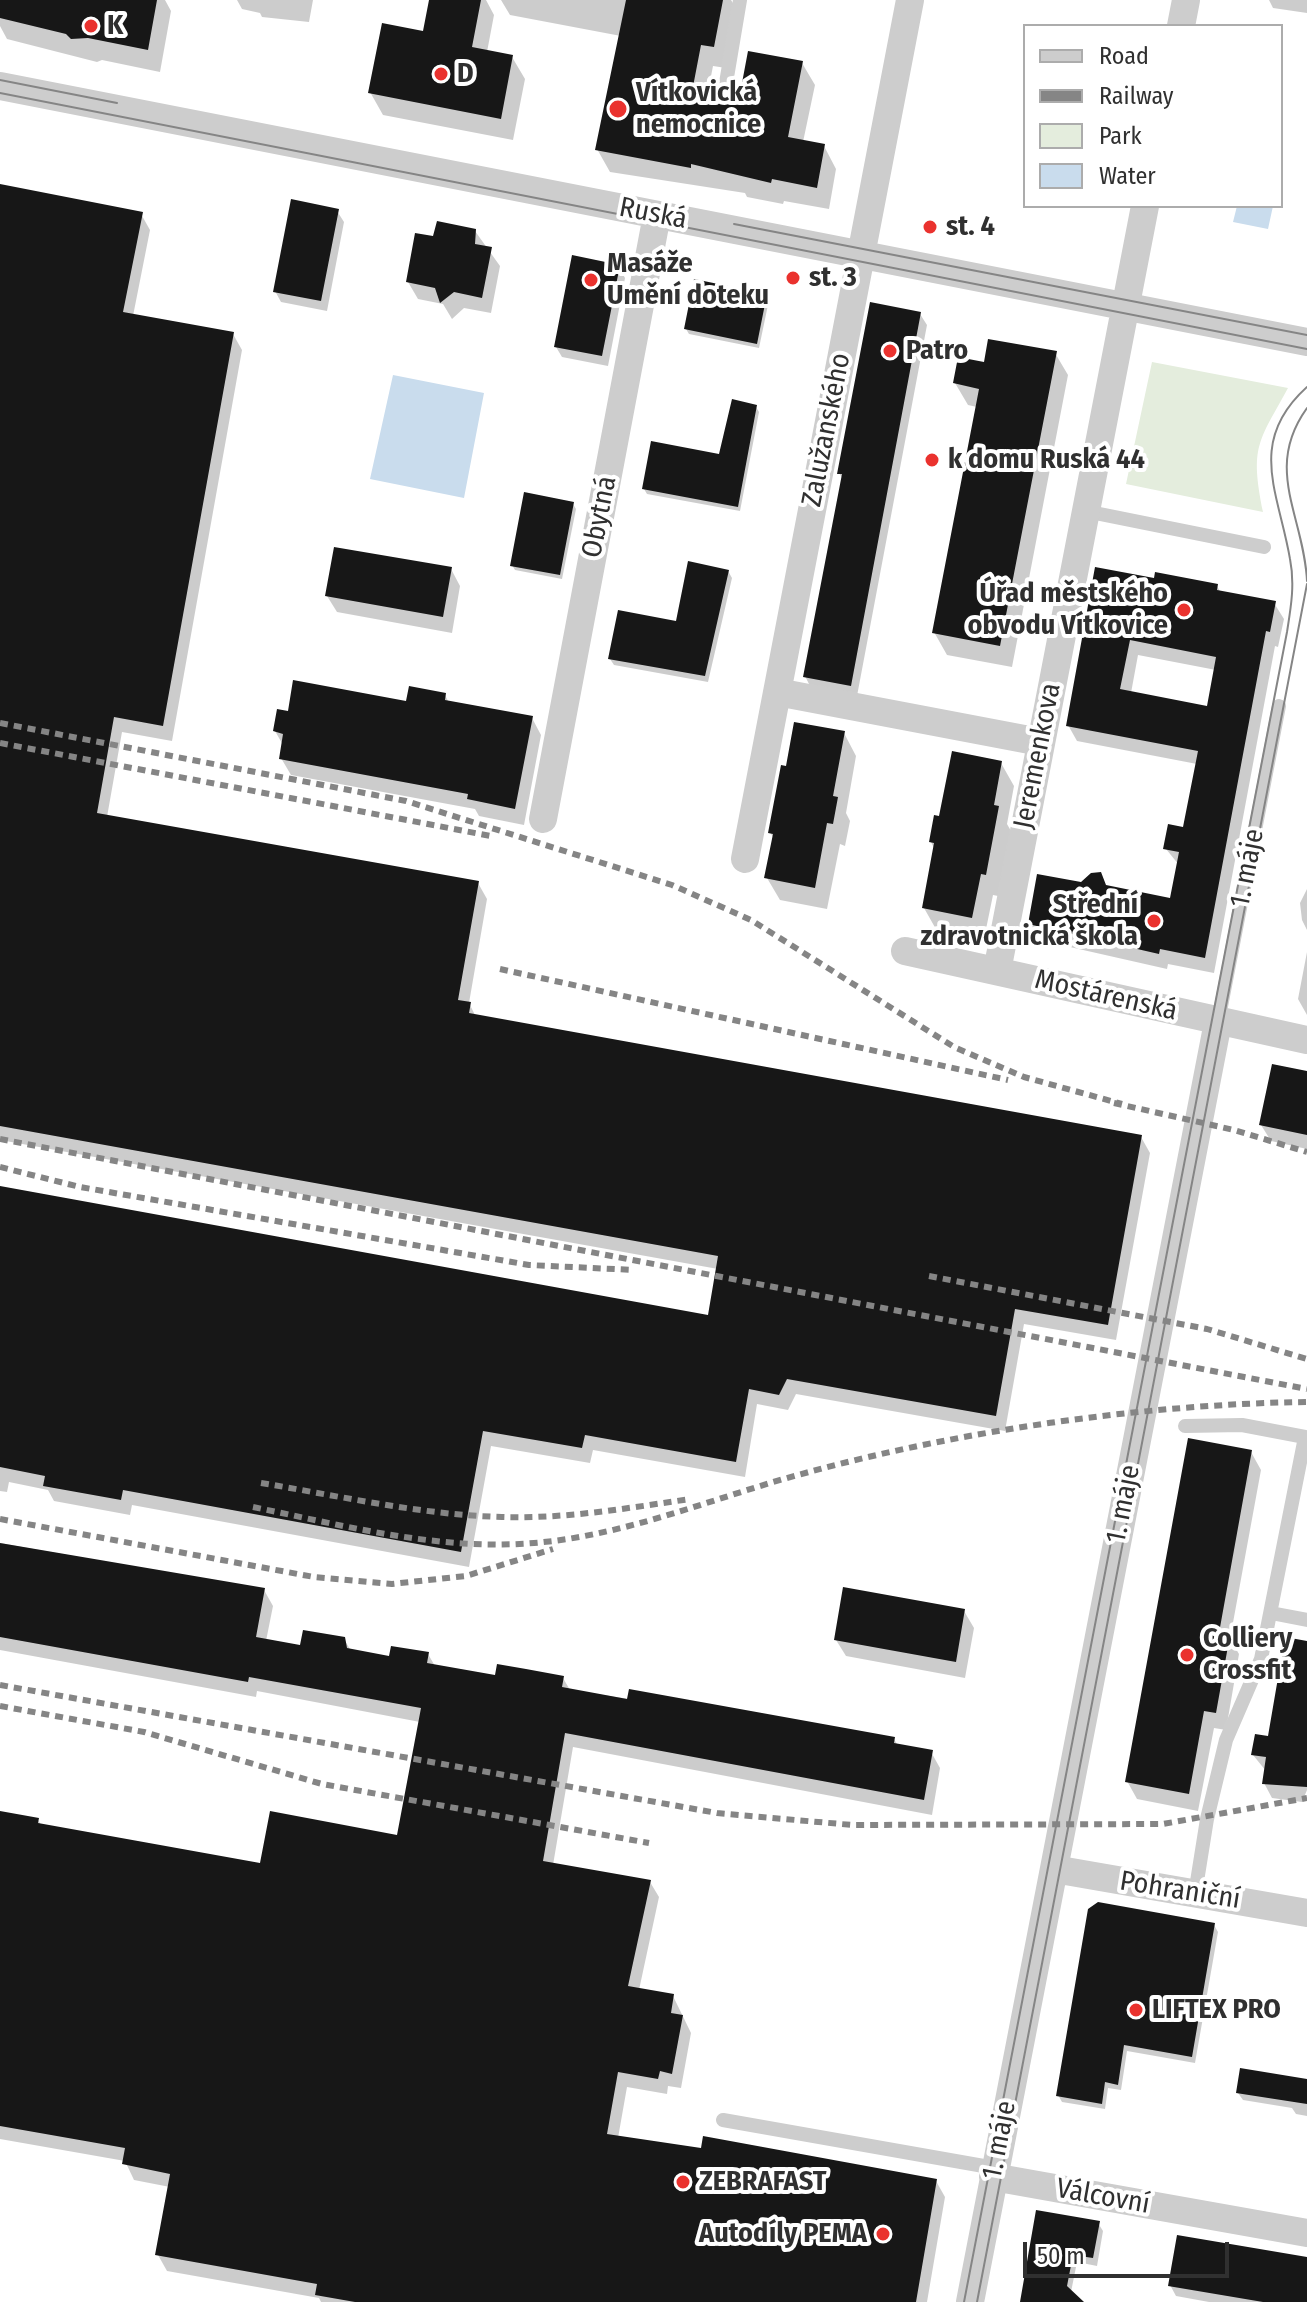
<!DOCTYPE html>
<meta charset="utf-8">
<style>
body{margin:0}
#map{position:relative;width:1307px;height:2302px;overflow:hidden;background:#fff;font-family:"Fira Sans Condensed",sans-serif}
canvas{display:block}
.legend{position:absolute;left:1023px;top:24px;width:260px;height:184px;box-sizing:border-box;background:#fff;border:2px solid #acacac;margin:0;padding:10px 14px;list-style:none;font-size:24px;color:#303030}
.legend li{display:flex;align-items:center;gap:16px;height:40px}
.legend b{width:40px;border:2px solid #acacac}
.scale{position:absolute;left:1023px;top:2242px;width:206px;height:36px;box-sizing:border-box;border:4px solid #303030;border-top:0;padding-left:10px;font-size:24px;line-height:28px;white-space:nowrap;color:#303030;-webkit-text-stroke:6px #fff;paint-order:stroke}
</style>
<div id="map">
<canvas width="1307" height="2302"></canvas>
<ul class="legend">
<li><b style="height:10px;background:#cdcdcd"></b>Road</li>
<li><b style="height:10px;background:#858585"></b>Railway</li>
<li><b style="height:22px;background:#e4eddd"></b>Park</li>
<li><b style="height:22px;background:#c9dced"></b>Water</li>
</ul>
<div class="scale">50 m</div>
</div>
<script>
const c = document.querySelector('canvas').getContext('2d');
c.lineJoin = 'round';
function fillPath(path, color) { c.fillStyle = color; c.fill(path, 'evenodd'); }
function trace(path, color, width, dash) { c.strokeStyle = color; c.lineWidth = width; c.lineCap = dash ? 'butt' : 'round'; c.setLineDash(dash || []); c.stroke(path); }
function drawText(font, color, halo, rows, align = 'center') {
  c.font = font + ' "Fira Sans Condensed",sans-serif'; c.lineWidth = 8; c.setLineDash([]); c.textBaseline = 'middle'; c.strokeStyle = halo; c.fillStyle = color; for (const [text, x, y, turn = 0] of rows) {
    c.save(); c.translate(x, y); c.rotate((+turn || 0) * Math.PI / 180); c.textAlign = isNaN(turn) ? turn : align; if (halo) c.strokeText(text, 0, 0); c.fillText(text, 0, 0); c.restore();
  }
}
const green = new Path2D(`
 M1152 362 1288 388C1258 443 1250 446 1263 512L1126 484Z`);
const water = new Path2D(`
 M1237 206H1273L1268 229 1233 222Z
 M393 375 484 393 464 498 370 479Z`);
const shadow = new Path2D(`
 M0 0H165L171 11 160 72 102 60 97 62 7 39 0 26Z
 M237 0H313L309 22 262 17 260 13 242 9Z
 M431 0H486L494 15 487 52 512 57 525 79 513 140 383 115 370 92 425 34Z
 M501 0H731L738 11 726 68 713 66 706 102 733 107 802 63 815 85 803 142 824 146 836 169 829 209 784 201 783 204 747 197 745 193 610 172 597 149 621 36 510 15Z
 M1269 0H1307V13L1273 8Z
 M0 185 141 214 150 230 133 316 233 334 242 350 172 741 122 732 107 817 478 883 487 899 469 1003 476 1017 1141 1137 1150 1153 1116 1340 1024 1324 1005 1431 796 1394 788 1410 757 1404 745 1477 593 1450 590 1463 491 1446 469 1567 132 1505 130 1515 54 1501 48 1490 9 1482 7 1492 0 1491V1187L710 1318 718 1269 0 1140Z
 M337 211 344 222 327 311 281 302 275 291Z
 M475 231 500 266 491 313 464 308 452 319 443 304 418 299 408 282 434 238Z
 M619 267 625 278 608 366 562 357 556 347Z
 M766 296 769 300 759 348 689 334 686 329Z
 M920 314 927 325 857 696 811 688 805 676 843 479 839 473Z
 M1055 353 1068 375 1012 667 947 655 934 632 977 407 968 405 955 383 986 365Z
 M756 407 759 412 740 511 647 494 644 489 721 456Z
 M573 504 576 509 562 579 515 570 512 565Z
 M451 569 460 586 452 633 337 612 327 596Z
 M728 571 732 578 708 682 614 665 610 659 677 623Z
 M1156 580 1217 586 1221 593 1274 603 1284 619 1278 647 1275 646 1214 973 1168 964 1167 969 1039 940 1030 924 1107 887 1172 900 1179 865 1166 849 1185 829 1197 764 1077 741 1068 725ZM1138 655 1216 670 1209 708 1131 693Z
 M445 695 449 703 532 718 541 735 524 825 479 816 475 809 291 775 281 758 283 745 275 731 289 713 407 703Z
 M844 733 856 756 846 813 850 821 845 846 840 844 827 909 780 900 767 878 774 839 770 832 788 768Z
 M1001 763 1014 786 1007 824 1011 831 998 896 993 895 984 939 937 931 924 908 935 850 931 842Z
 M1307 889V930L1302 920 1300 903Z
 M1307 952V1015L1298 999Z
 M1307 1073V1149L1271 1141 1261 1125Z
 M1251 1452 1261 1470 1230 1639 1239 1654 1226 1730 1214 1728 1198 1811 1137 1799 1127 1781Z
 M0 1543 264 1590 273 1606 266 1641 302 1648 344 1639 351 1651 391 1658 428 1654 435 1666 497 1677 563 1678 570 1690 894 1739 898 1746 931 1752 940 1768 932 1815 573 1747 553 1865 650 1882 659 1897 639 1990 673 1996 691 2033 681 2088 668 2086 667 2094 627 2087 618 2138 936 2181 945 2197 927 2302H321L319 2298 167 2271 158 2255 170 2187 134 2180 125 2161 0 2139V1813L38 1820 41 1825 261 1865 399 1837 420 1722 257 1691 256 1697 0 1650Z
 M964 1611 974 1628 965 1678 846 1656 836 1640Z
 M1307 1643V1790L1302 1802 1272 1798 1264 1783 1266 1771 1253 1755 1269 1738Z
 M1214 1925 1218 1932 1195 2063 1127 2051 1121 2090 1108 2088 1105 2109 1062 2102 1058 2095Z
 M1307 2081V2116L1296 2114 1292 2108 1243 2100 1238 2093Z
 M1098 2223 1103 2231 1097 2266 1077 2262 1071 2292 1078 2302H1022Z
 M1307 2259V2302H1209L1176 2296 1170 2285Z`);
const building = new Path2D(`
 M0 0H157L148 50 88 38 71 39 66 34 0 18Z
 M429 0H481L472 47 513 55 501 119 368 93 382 23 423 31Z
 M626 0H723L714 47 701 45 691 97 732 104 733 98 739 99 748 51 803 61 788 137 825 144 817 188 772 179 771 183 691 164V168L595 150Z
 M0 184 143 212 123 312 234 332 163 726 114 717 97 813 479 881 458 1000 471 1002 469 1013 1142 1135 1108 1325 1015 1309 996 1416 787 1379 779 1395 749 1389 736 1462 585 1435 582 1448 483 1431 461 1552 123 1490 121 1500 43 1486 45 1476 0 1467V1186L708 1315 718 1256 0 1126Z
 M291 199 339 209 321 301 273 292Z
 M437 221 476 229 475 244 492 247 482 298 454 292 440 303 435 288 406 282 415 233 433 236Z
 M572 255 620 265 602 356 554 347Z
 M694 279 767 294 757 344 684 329Z
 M870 302 921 312 851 686 803 677 842 474H837Z
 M988 339 1057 351 1000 646 932 633 979 389 953 383 958 357 984 362Z
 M732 399 757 405 738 507 642 489 651 441 719 454Z
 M524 492 574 502 560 575 510 566Z
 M334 547 452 567 443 617 325 596Z
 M688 561 729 570 705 676 608 659 618 610 676 621Z
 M1095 567 1154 578 1155 572 1218 584 1217 590 1276 601 1270 632 1266 631 1205 958 1160 949 1159 954 1028 924 1037 874 1081 882 1091 873 1101 872 1106 885 1170 898 1179 852 1163 849 1168 824 1183 827 1198 751 1066 726ZM1130 640 1216 657 1207 706 1120 689Z
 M293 680 406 701 409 686 446 693 445 700 533 716 515 809 467 799 468 794 279 759 283 734 273 731 277 709 288 711Z
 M794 722 845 731 833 796 838 797 833 824 827 823 815 888 764 878 773 834 768 833 781 765 786 766Z
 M952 751 1002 761 994 805 999 806 986 875 981 874 972 918 922 908 934 843 929 842 934 815 939 816Z
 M1272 1064 1307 1071V1135L1259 1125Z
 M1188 1438 1252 1450 1219 1633 1230 1635 1216 1713 1204 1711 1189 1794 1125 1782Z
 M0 1543 265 1588 256 1637 300 1645 303 1630 345 1637 347 1648 389 1656 391 1646 429 1652 427 1663 495 1675 497 1664 526 1669 564 1676 562 1687 627 1699 629 1689 895 1737 894 1743 933 1750 924 1800 565 1733 543 1861 651 1880 628 1986 674 1994 671 2013 683 2015 672 2074 660 2071 658 2079 618 2072 607 2134 701 2148 703 2136 937 2179 916 2302H355L315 2295 317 2284 155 2255 170 2174 122 2164 125 2148 0 2126V1811L39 1818 38 1823 260 1863 270 1811 397 1835 421 1708 249 1677 248 1682 0 1637Z
 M843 1587 965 1609 956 1662 834 1640Z
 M1285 1637 1307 1641V1787L1262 1784 1266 1757 1251 1755 1255 1734 1268 1736Z
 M1098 1902 1215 1923 1192 2057 1124 2045 1118 2085 1105 2082 1102 2104 1056 2096 1088 1909Z
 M1240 2068 1307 2079V2104L1236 2093Z
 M1036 2210 1100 2221 1093 2258 1073 2255 1067 2286 1084 2302H1020Z
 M1177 2235 1307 2257V2302H1263L1168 2286Z`);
const service = new Path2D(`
 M725 89 740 0
 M1085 511 1264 547
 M1218 1022 1279 706
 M1185 1426 1242 1425 1305 1437 1261 1659 1226 1740 1207 1819 1195 1894
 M1271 1613 1307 1620
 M723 2120 995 2168`);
const minor = new Path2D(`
 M1181 26 1186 0
 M0 86 1307 342
 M777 692 1040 742
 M543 819 657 215
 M745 859 910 0
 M905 951 1307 1040
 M997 971 1145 206
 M1054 1869 1307 1913
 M993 2177 1307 2233
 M970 2302 1218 1022`);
const tram = new Path2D(`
 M0 80 117 103
 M0 93 1307 349
 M734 224 1307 335
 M1307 408C1263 469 1304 516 1307 581
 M964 2302 1287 632C1291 607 1295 584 1290 559 1279 493 1246 442 1307 387
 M977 2302 1307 584`);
const rail = new Path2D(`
 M0 723 406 801 672 885 751 920 954 1047 1024 1077 1122 1104
 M0 743 491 836
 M500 969 1008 1080
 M1114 1103 1234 1130 1307 1152
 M0 1139 1307 1389
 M0 1167 80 1187 529 1265 634 1270
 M929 1276 1207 1329 1307 1359
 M261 1483C340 1496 422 1515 502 1517 566 1519 628 1508 690 1499
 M253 1507C346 1526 439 1551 534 1543 630 1535 717 1496 809 1472 964 1430 1147 1404 1307 1402
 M0 1519 314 1577 392 1584 466 1576 553 1549
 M0 1685 717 1813 852 1825 1163 1824 1307 1798
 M0 1706 144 1732 322 1784 649 1843`);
const markers = [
 [91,26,8,"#ea322e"],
 [441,74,8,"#ea322e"],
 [618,109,10,"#ea322e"],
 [930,227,8,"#ea322e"],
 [793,278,8,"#ea322e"],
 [591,280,8,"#ea322e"],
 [890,351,8,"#ea322e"],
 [932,460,8,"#ea322e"],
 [1184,610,8,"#ea322e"],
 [1154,921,8,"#ea322e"],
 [1187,1655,8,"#ea322e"],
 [1136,2010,8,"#ea322e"],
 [683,2182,8,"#ea322e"],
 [883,2234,8,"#ea322e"]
];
const poiNames = [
 ["K",107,26],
 ["D",457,74],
 ["Vítkovická",636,93],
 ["nemocnice",636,125],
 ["st. 4",946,227],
 ["Masáže",607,264],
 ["Umění doteku",607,296],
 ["st. 3",809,278],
 ["Patro",906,351],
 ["k domu Ruská 44",948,460],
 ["Úřad městského",1168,594,"right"],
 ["obvodu Vítkovice",1168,626,"right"],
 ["Střední",1138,905,"right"],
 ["zdravotnická škola",1138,937,"right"],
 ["Colliery",1203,1639],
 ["Crossfit",1203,1671],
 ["LIFTEX PRO",1152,2010],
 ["ZEBRAFAST",699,2182],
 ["Autodíly PEMA",867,2234,"right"]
];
const streetNames = [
 ["Ruská",653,214,11],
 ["Zalužanského",827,430,-79],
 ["Obytná",600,517,-79],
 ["Jeremenkova",1038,756,-79],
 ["1. máje",1248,868,-79],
 ["Mostárenská",1106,996,13],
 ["1. máje",1124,1504,-79],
 ["Pohraniční",1180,1891,9],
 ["1. máje",1000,2140,-79],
 ["Válcovní",1103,2197,10]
];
fillPath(green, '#e4eddd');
fillPath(water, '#c9dced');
fillPath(shadow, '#0003');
fillPath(building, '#171717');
trace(service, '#cdcdcd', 14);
trace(minor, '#cdcdcd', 28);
trace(tram, '#858585', 2);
trace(rail, '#858585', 6, [8, 6]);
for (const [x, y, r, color] of markers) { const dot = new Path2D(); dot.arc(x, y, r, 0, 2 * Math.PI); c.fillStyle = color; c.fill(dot); trace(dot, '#fff', 3); }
drawText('bold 28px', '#303030', '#fff', poiNames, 'left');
drawText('28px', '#303030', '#fff', streetNames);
</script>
